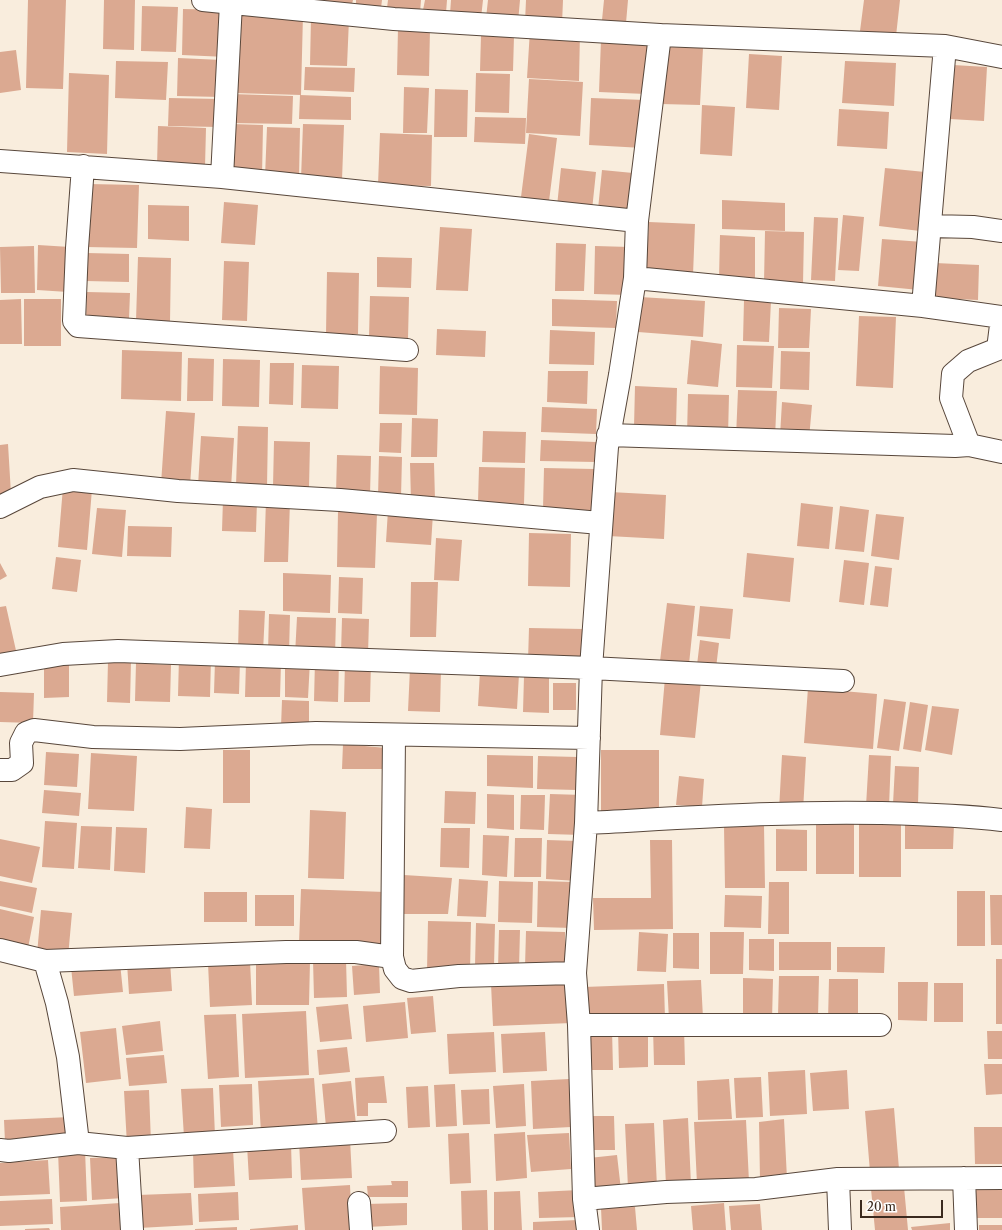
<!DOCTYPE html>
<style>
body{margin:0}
#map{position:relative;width:1002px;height:1230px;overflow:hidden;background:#f9eddd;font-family:"Libre Caslon Text",serif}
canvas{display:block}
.scale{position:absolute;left:860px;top:1200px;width:83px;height:18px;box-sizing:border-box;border:2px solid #3b2a1e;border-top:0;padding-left:5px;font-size:12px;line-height:14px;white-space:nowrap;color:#3b2a1e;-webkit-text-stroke:3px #fff;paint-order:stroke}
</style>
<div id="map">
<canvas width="1002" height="1230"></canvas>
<div class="scale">20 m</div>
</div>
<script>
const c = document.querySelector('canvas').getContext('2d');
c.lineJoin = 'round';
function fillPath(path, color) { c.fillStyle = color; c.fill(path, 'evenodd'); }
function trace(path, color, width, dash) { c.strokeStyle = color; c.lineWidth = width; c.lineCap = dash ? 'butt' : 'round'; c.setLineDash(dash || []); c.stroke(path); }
const building = new Path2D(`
 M28 0H66L63 89 26 88Z
 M104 0H135L134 50 103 49Z
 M323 0H353L352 4 323 1Z
 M356 0H382L381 8 356 6Z
 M388 0H421L420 13 387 8Z
 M425 0H447L446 13 423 10Z
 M451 0H483L481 18 450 14Z
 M488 0H520L518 22 486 18Z
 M526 0H563L562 24 525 22Z
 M604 0H628L626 23 602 20Z
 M864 0H900L896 36 860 31Z
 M142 6 178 7 176 52 141 51Z
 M183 9 229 10 227 57 182 55Z
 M237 12 303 14 301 95 235 93Z
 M311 18 349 19 347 66 310 65Z
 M398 28 430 29 429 76 397 75Z
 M530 30 580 32 579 81 527 78Z
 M481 35 514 36 513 71H480Z
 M601 40 648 42 646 94 599 92Z
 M663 47 703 48 700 105 661 104Z
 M16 50 21 90 0 93V52Z
 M749 54 782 56 779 110 746 108Z
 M178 58 222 60 221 97 177 96Z
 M116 61 168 62 166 100 115 98Z
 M845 61 896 63 894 106 842 103Z
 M953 65 987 67 984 121 950 119Z
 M305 67 355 68 354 92 304 90Z
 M69 73 109 75 107 154 67 152Z
 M476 73 510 74 509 113 475 112Z
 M529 79 583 82 580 136 526 133Z
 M404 87 429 88 427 133H403Z
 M435 89 468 90 467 137H434Z
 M231 94 293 96 292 124 230 123Z
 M300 95 351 97V120L299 119Z
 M169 98 220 99 218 127 168 126Z
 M591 98 645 100 643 148 589 145Z
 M702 105 735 107 732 156 700 154Z
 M839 109 889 112 887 149 837 146Z
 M475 117 526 118 525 144 474 142Z
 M232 124 263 125 262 176 230 175Z
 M303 124 344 125 342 180 301 179Z
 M158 126 206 128 205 167 157 166Z
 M267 127 300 128 299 178 265 177Z
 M380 133 432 135 431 186 378 185Z
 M529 134 557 138 548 209 520 205Z
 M561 168 596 172 592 210 557 206Z
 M885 168 925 172 920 231 879 226Z
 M602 170 633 173 628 213 598 209Z
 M88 184 139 185 137 248 86 247Z
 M722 200 785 203V231L722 229Z
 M224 202 258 205 255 245 221 243Z
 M148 205 189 206V241L148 239Z
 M843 215 864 217 859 271 838 270Z
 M814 217 838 218 835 281 811 280Z
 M649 222 695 224 693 275 646 273Z
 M440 227 472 229 468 291 436 290Z
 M765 231 804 232 803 284 764 283Z
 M720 235 755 237V280L719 279Z
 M882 239 923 242 919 290 878 286Z
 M556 243 586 244 584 291H555Z
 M38 245 70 247 68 292 37 290Z
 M34 246 35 293H1L0 247Z
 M595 246 630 247 629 295 594 294Z
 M87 253 129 254V282L86 281Z
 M138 257 171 258 170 322 136 321Z
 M377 257 412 258 411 288 377 287Z
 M224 261 249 262 247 321 222 320Z
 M935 263 979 265 978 300 934 298Z
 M327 272 359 273 358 334H326Z
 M87 292 130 293 129 319 86 318Z
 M370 296 409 297 408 338 369 337Z
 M640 297 705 301 703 337 638 332Z
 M21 299 22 344H0V300Z
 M24 299H61V346H24Z
 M552 299 617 301 616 328 552 326Z
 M744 300 771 301 769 342 743 341Z
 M779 308 811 309 809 348H778Z
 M859 316 896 317 893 388 856 386Z
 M437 329 486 331 485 357 436 355Z
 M550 330 595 332 594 365 549 364Z
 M691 340 722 344 718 387 687 384Z
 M737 345 774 346 772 388 736 387Z
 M122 350 182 352 181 401 121 399Z
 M781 351 810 352 809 390 780 389Z
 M188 358 214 359 213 401H187Z
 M223 359 260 360 259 407 222 406Z
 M270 363H294L293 405 269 404Z
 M302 365 339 366 338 409 301 408Z
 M380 366 418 368 417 415 379 414Z
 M548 371H588L587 404 547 402Z
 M635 386 677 388 676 428 634 427Z
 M738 390 777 391 775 438 736 437Z
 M688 394 729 395 728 436 687 435Z
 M782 402 812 405 809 439 780 436Z
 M542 407 597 409 596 434 541 432Z
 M166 411 195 413 190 486 161 484Z
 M412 418 438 419 437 457H411Z
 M380 423H402L401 453 379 452Z
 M238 426 268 427 267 487 236 486Z
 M483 431 526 432 525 463 482 462Z
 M201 436 234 438 231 488 198 486Z
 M541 440 596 442V462L540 461Z
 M274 441 310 442 309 488 273 487Z
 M8 444 11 494 0 499V445Z
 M337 455 371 456 370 495 336 494Z
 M379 456 402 457 401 497H378Z
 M410 463H434L435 500 411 501Z
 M479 467 525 468 524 504 478 502Z
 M544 468 594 469 593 511 543 509Z
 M63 487 92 489 87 550 58 547Z
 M610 492 666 495 664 539 608 536Z
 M223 499 257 501 256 532 222 531Z
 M266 500 290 501 288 562H264Z
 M801 503 833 507 829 549 797 546Z
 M840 506 869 510 864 552 835 549Z
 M97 508 126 510 122 557 92 554Z
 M388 510 433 513 431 545 386 542Z
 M338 511 377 513 375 568 337 567Z
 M876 514 904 517 899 560 871 556Z
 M128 526 172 527 171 557 127 556Z
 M529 533 571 534 570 587 528 586Z
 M436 538 462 540 459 581 434 580Z
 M747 553 794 558 790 602 743 597Z
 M56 557 81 560 77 592 52 589Z
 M844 560 869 563 864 605 839 602Z
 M0 563 7 576 0 580Z
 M875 566 892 568 888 607 870 605Z
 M283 573 331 575 330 613 283 611Z
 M339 577 363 578 362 614 338 613Z
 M411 582H438L436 637H410Z
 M667 603 695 606 689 664 660 661Z
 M6 606 17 655 0 659V607Z
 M700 606 733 609 730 639 697 636Z
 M239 610 265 611 263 652H238Z
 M269 614 290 615 289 653 268 652Z
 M297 617 336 618 335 656 295 655Z
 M342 618 369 619 368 655 341 654Z
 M529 628 584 629 583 662 528 661Z
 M700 640 719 643 716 668 697 665Z
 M179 657 211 658 210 697 178 696Z
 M285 660 310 661 308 698 285 697Z
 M315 660 339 661 338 702 314 701Z
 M108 661H131L130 703 107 702Z
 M215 661H240L239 694 214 693Z
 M69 662V697L44 698V663Z
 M246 662 281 663 280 697H245Z
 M345 662H371L370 702H344Z
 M136 663 171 665 170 702 135 701Z
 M410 668 441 669 440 712 408 711Z
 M480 671 519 674 517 709 478 706Z
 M524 676 549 677V713L523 712Z
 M665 678 701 681 695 738 660 735Z
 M553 683H576V710H553Z
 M808 688 877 694 873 749 804 743Z
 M0 692 34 693 33 723 0 722Z
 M884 699 906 702 899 751 877 748Z
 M282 700 309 701V728L281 727Z
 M910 702 928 705 921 752 903 749Z
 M932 706 959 709 952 755 925 750Z
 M343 744 386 748V769H342Z
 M223 750H250V803H223Z
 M601 750H659V815H601Z
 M46 752 79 754 77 787 44 785Z
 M91 753 137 756 134 811 88 809Z
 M487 755 533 756V788L487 786Z
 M782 755 806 757 803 811 779 810Z
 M869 755 891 756 889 807 866 806Z
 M538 756 578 757 577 790 537 789Z
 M895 766 919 767 918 805 893 804Z
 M679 776 704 779 702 807 676 805Z
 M44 790 81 793 79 816 42 813Z
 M445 791 476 792 475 824 444 823Z
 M487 794 514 795V830L487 828Z
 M550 794 583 795 582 835 548 834Z
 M521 795H545L544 830 520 829Z
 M186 807 212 809 210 849 184 848Z
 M310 810 346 812 344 879 308 878Z
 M859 820H901V877H859Z
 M45 821 77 823 74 869 42 867Z
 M816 823H854V874H816Z
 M905 823 954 824 953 849H905Z
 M764 825 765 888H725L724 826Z
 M81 826 112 827 110 870 78 868Z
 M116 827 147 828 145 873 114 871Z
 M441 828H470L469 868 440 867Z
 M776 829 807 830V871H776Z
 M483 835 509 836 507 877 482 875Z
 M515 838H542L541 877H514Z
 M0 839 40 847 32 883 0 876Z
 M547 840 578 841 577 881 546 879Z
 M650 840H672L673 929 594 930 593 898H651Z
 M404 875 452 878 448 914H403Z
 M459 879 488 881 486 917 457 916Z
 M0 881 37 888 32 913 0 906Z
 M499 881 533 882 532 923 498 922Z
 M538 881 574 882 573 928 537 927Z
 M769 882H789V934H768Z
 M301 889 385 892 383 947 299 944Z
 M957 891H985V946H957Z
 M204 892H247V922H204Z
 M255 895H294V926H255Z
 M725 895 762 896 761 928 724 927Z
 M990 895H1002V945H991Z
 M0 909 34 917 28 948 0 942Z
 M41 910 72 913 68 957 37 954Z
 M428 921 471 922 470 972 427 971Z
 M476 923 495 924 494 967 475 966Z
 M499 930H520L519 969H498Z
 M526 931 565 932V968L525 967Z
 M639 932 668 934 666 972 637 971Z
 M710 932H744L743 974H710Z
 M673 933H699V969L673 968Z
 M749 939H774V971L749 970Z
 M779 942H831V970H779Z
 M837 947H885L884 973 837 972Z
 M346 959 347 997 314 998 313 960Z
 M996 959H1002V1024H996Z
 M256 960 310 961 309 1005H256Z
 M170 961 172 991 129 994 127 963Z
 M250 961 252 1005 210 1007 208 963Z
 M120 963 123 992 74 996 71 967Z
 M379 964 380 993 354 995 352 966Z
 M779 976H819L818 1017 778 1016Z
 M743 978 773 979 772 1021 743 1020Z
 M829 979H858V1022L828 1021Z
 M701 980 703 1018 669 1020 667 981Z
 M570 981 572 1023 493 1026 491 984Z
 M898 982H928L927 1021 898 1020Z
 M934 983H963V1022H934Z
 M664 984 665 1019 586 1022 584 987Z
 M433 996 436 1032 411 1034 407 998Z
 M405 1002 408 1038 366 1042 363 1006Z
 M348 1004 352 1039 320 1042 316 1007Z
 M306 1011 309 1075 245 1078 242 1014Z
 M236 1014 239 1077 208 1079 204 1015Z
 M160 1021 163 1051 126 1055 122 1026Z
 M684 1027 685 1065H654L653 1028Z
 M116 1028 121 1079 86 1083 80 1032Z
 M648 1028V1067L619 1068 618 1029Z
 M612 1029 613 1070H587V1030Z
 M987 1031H1002V1059H988Z
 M494 1032 496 1072 449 1074 447 1034Z
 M545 1032 547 1071 503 1073 501 1034Z
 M347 1047 350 1072 319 1075 317 1050Z
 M164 1055 167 1083 129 1086 126 1058Z
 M984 1064H1002V1094L986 1095Z
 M805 1070 807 1114 770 1116 768 1072Z
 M847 1070 849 1109 813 1111 810 1073Z
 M384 1076 387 1103H368V1116H357L355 1078Z
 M761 1077 763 1117 736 1118 734 1078Z
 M314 1078 318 1130 261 1133 258 1081Z
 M569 1079 571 1127 533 1129 531 1081Z
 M729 1079 732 1119 698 1120 697 1081Z
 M351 1081 356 1124 326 1127 322 1084Z
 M252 1084 253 1125 221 1127 219 1085Z
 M455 1084 457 1126 436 1127 434 1085Z
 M524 1084 526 1126 496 1128 493 1086Z
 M428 1086 430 1127 408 1128 406 1087Z
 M213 1088 215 1136 184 1137 181 1089Z
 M489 1089 490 1124 463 1125 461 1090Z
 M149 1090 151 1143 127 1145 124 1091Z
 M894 1108 899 1169 870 1172 865 1111Z
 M589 1116H614L615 1150H589Z
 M70 1117 72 1139 5 1142 4 1120Z
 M688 1118 691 1185 666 1186 663 1120Z
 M784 1119 787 1179 760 1180 759 1122Z
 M746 1120 749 1182 697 1184 694 1122Z
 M654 1123 657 1187 628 1188 625 1124Z
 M974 1127H1002V1164H975Z
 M525 1132 527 1178 496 1181 494 1134Z
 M469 1133 471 1183 450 1184 448 1134Z
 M569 1133 571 1169 531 1172 527 1135Z
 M350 1139 352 1178 301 1180 299 1141Z
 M291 1143 292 1178 249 1180 247 1145Z
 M233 1149 235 1186 194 1188 193 1151Z
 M85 1150 87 1201 60 1202 58 1151Z
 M617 1155 621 1190 593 1193 589 1158Z
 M122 1157 124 1198 92 1200 90 1158Z
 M48 1160 50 1194 0 1196V1163Z
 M391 1181H408V1197H368L367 1186 392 1185Z
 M1002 1184V1218H973L972 1185Z
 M350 1185 352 1230H305L302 1188Z
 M904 1187 908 1230H875L871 1189Z
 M487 1190 488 1230H462L461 1191Z
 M579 1190 580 1217 539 1218 538 1192Z
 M520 1191 522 1230H494V1192Z
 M238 1192 239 1220 199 1222 198 1194Z
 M191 1193 193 1225 139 1228 138 1195Z
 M52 1199 53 1224 0 1226V1201Z
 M120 1203 121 1230H61L60 1207Z
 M407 1203V1225L367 1227 365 1204Z
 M724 1203 726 1230H693L691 1206Z
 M760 1204 762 1230H731L729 1206Z
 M635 1207 637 1230H602L601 1208Z
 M578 1220 579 1230H533V1222Z
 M950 1223V1230H912L911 1227Z
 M298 1225V1230H250V1229Z
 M979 1225H1002V1230H979Z
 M237 1227V1230H195V1229Z
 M49 1228 50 1230H25V1229Z`);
const minor = new Path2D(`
 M203 0 394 19 660 35 637 221 635 278 620 375 607 447 591 668 586 823 575 973 579 1025 584 1199 588 1230
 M660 35 945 46 1002 57
 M0 161 222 177 637 221
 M83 166 77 248 74 321 78 326 407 350
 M222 177 231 3
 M930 226 973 227 1002 231
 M635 278 923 306 1002 317
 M923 306 945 46
 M608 435 955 446 969 445 1002 452
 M969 445 951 398 953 374 968 361 998 349 1002 317
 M0 507 40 487 73 480 178 491 340 500 600 523
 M0 665 63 654 118 651 591 668 843 681
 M0 770H12L22 763 21 743 26 733 34 730 93 737 180 739 316 733 589 738
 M586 823C684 818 783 811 881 813 921 814 962 815 1002 820
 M0 950 45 961 57 1003 68 1057 78 1143 9 1151 0 1150
 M392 957 394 736
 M45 961 286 952H356L392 957 395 969 402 978 411 981 459 976 575 973
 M579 1025H880
 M78 1143 127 1148 385 1131
 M127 1148 132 1230
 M964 1178 966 1230
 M838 1179 840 1230
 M584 1199 666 1192 756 1189 838 1179 1002 1178
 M359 1203 361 1230`);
fillPath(building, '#dba991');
trace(minor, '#58473b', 24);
trace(minor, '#fff', 22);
</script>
